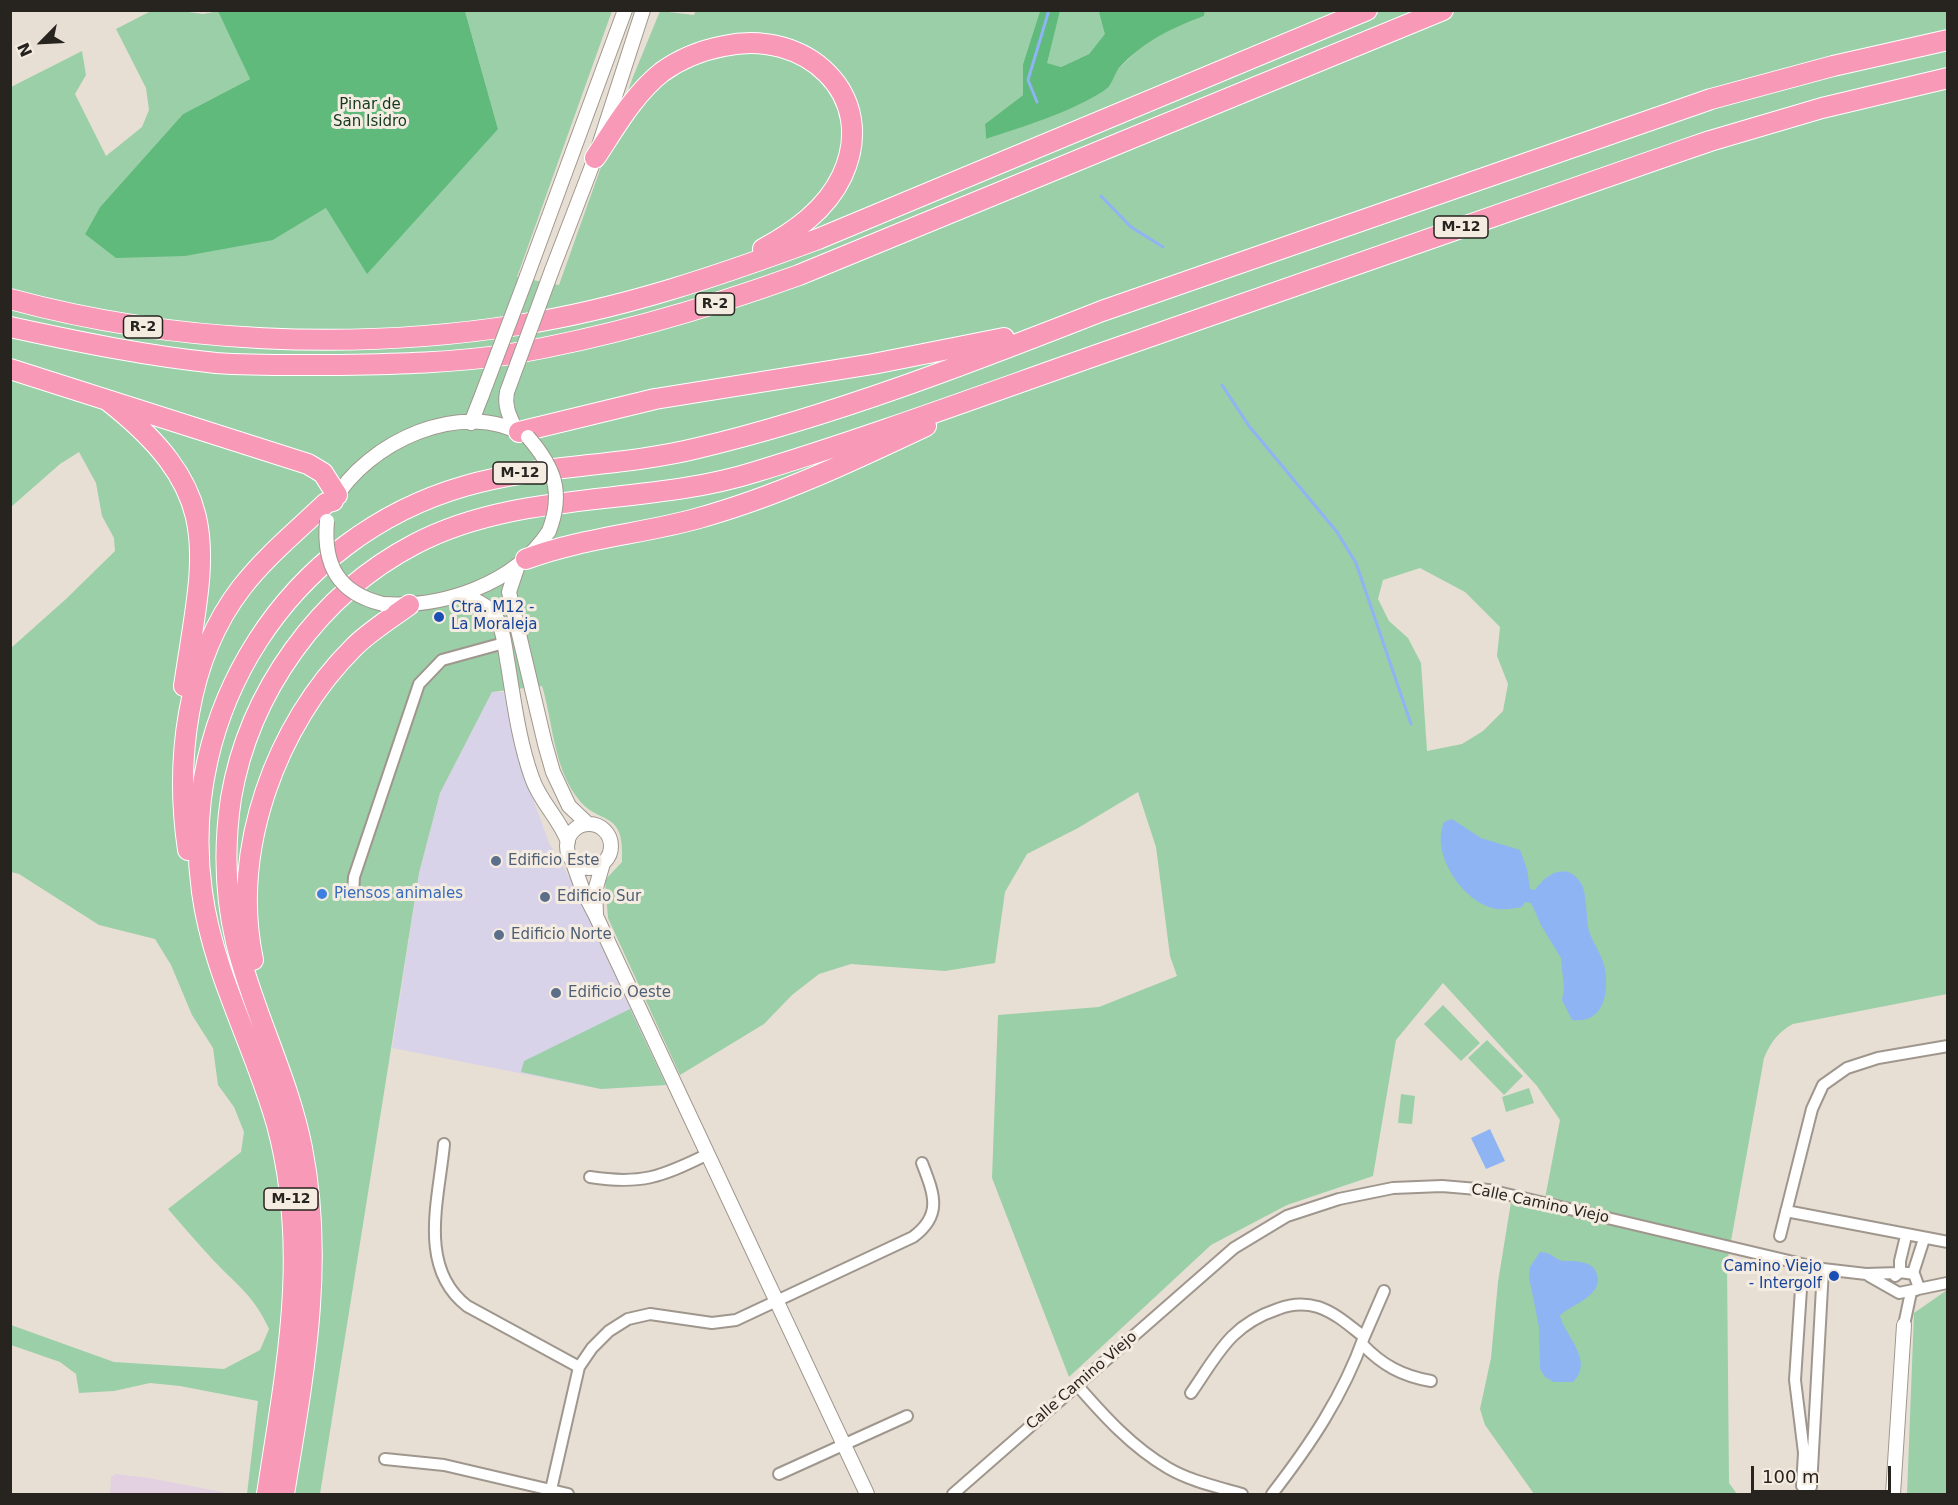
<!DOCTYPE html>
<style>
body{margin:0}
#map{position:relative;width:1958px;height:1505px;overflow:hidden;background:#e8dfd4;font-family:"DejaVu Sans",sans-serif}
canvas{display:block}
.frame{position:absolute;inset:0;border:12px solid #27231f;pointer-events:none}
.north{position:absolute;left:12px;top:12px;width:60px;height:60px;-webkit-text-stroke:4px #f5ece1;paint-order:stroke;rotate:246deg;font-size:16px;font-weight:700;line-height:24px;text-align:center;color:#27231f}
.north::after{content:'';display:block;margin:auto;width:21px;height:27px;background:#27231f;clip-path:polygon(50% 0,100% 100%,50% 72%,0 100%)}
.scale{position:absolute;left:1751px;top:1466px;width:140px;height:27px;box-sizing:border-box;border:3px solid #27231f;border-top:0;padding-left:8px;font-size:18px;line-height:21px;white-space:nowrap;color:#27231f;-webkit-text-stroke:4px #f5ece1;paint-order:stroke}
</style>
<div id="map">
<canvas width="1958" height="1505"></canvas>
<div class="frame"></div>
<div class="north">N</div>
<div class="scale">100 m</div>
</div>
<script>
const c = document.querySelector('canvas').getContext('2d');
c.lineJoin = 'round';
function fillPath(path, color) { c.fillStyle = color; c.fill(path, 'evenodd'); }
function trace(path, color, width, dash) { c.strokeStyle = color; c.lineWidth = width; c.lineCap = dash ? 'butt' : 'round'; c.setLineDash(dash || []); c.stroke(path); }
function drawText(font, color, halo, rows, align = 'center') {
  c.font = font + ' "DejaVu Sans",sans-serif'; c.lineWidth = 6; c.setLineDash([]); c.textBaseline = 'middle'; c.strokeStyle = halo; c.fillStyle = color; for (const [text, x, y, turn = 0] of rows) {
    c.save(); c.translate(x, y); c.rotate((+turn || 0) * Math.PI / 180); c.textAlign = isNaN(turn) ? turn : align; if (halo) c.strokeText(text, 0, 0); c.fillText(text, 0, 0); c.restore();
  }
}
const commercial = new Path2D(`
 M492 692H504L517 754 549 843 570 878 666 1085 601 1089 392 1048 419 873 440 793Z`);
const industrial = new Path2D(`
 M115 1474 149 1478 233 1494H110L111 1477Z`);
const green = new Path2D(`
 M173 10 203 14 219 11 250 79 183 114 100 207 85 234 273 240 326 208 498 129 465 11H612L517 277 559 285 633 77 660 11 694 15 696 10 1040 11 1023 64V95L985 124 986 139 1107 89 1117 70 1139 49 1161 33 1204 16 1205 11H1947V994L1793 1024C1778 1032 1771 1042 1764 1058L1727 1263 1729 1483 1737 1494H1534L1485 1425 1480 1409 1491 1358 1498 1282 1511 1202 1543 1209 1560 1120 1537 1086 1443 983 1396 1040 1373 1176 1287 1205 1211 1245 1069 1377 992 1178 998 1015 1099 1007 1177 976 1170 956 1156 847 1138 792 1078 828 1027 854 1005 892 995 963 945 971 851 964 819 974 792 995 764 1024 680 1075 608 918 605 880 622 862C625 806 598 828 576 796 553 764 553 722 542 686L492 692 440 793 419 873 320 1494H247L258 1401 180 1386 150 1383 114 1391 79 1393 76 1374 60 1362 11 1345V1325L114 1362 224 1369 260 1350 269 1329C255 1297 237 1285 214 1261 198 1244 183 1226 168 1209L241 1152 244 1132 234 1107 218 1085 213 1048 192 1015 171 965 155 939 99 925 19 874 11 872V648L66 599 115 551 114 538 102 516 96 483 79 452 60 464 11 507V87L82 51 86 75 75 94 106 156 142 127 149 110 146 88 116 29 149 12ZM1420 568 1465 592 1500 627 1497 656 1508 684 1503 711 1483 731 1462 744 1427 751 1421 663 1408 638 1389 621 1378 599 1383 580Z
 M1060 11H1102L1099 14 1106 34 1089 54 1061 67 1046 63Z
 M1443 1005 1480 1043 1461 1061 1424 1024Z
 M630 1009 666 1085 601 1089 521 1072 524 1061Z
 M1487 1040 1523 1076 1504 1095 1468 1058Z
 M1529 1088 1534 1103 1506 1112 1502 1097Z
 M1401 1094 1415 1096 1412 1124 1398 1123Z
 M1947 1290V1494H1907L1914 1313Z`);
const forest = new Path2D(`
 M218 11H465L498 129 367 274 326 208 273 240 185 256 116 258 85 234 100 207 183 114 250 79Z
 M1040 11H1060L1047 63 1061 67 1089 54 1105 34 1099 13 1102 11H1205L1204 16C1170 29 1145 40 1119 68 1114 74 1112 86 1105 90 1069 113 1025 126 986 139L985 124 1023 95V64Z`);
const water = new Path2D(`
 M1452 819 1481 838 1520 850 1527 869 1530 889 1535 890C1546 874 1568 860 1582 885 1587 895 1586 918 1589 931 1593 944 1603 956 1605 969 1609 995 1603 1024 1572 1020L1562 1000 1564 989 1561 958 1542 927 1531 903 1525 902 1522 907C1512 909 1499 911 1489 907 1459 896 1431 852 1444 822Z
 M1490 1129 1505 1161 1486 1169 1471 1138Z
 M1540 1252C1551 1251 1555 1261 1566 1261 1575 1261 1592 1261 1596 1272 1607 1296 1567 1306 1560 1316 1565 1336 1595 1361 1573 1382H1554L1545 1377 1540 1369 1539 1327 1529 1277 1530 1267Z`);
const stream = new Path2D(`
 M1037 102 1028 80 1049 10
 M1101 196 1131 227 1163 247
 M1222 385 1249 426 1337 532 1356 563 1411 724`);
const minor = new Path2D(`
 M353 894 354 877 419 684 442 660 504 643
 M444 1144C439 1199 417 1267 467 1306L579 1367
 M590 1177C641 1185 661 1177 706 1155
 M1786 1211 1948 1242
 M1780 1236 1812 1109 1823 1085 1847 1068 1878 1058 1948 1046
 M1900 1272V1261L1906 1236
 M1913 1273 1924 1239
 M1869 1276 1899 1293 1947 1283
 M1895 1276 1900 1272 1914 1274 1918 1285 1916 1290
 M1801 1289 1795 1380 1804 1453 1802 1486 1811 1487 1823 1269
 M1904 1325 1911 1292
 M1364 1337 1384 1291
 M1362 1344C1382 1365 1402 1376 1431 1381
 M1077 1385C1104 1416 1132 1447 1168 1468 1190 1481 1218 1487 1242 1494
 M1191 1393C1218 1354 1230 1325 1278 1309 1291 1304 1304 1303 1318 1307 1336 1313 1350 1326 1364 1337 1343 1396 1310 1445 1272 1494
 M385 1459 444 1465 568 1494
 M779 1474 907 1416
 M550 1494 579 1367 592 1348 609 1331 628 1319 650 1314 712 1323 736 1320 913 1237C943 1215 934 1194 922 1163
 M953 1494 1234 1248 1287 1216 1339 1199 1393 1188 1442 1186 1489 1190 1823 1269 1866 1274 1898 1273`);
const tertiary = new Path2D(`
 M552 270 595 158 643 10
 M527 276 625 10
 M507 392C504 407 510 417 516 430
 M471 423 482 395
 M333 502C367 442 463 397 526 436
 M518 565 509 592 545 744 553 772 569 806 588 824
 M460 595C473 599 487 604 495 616 504 629 505 650 508 665 514 702 519 742 532 778 540 802 560 819 568 842
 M383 604C443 608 515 584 549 531
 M567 846a22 22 0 1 1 44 0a22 22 0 1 1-44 0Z
 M571 857 583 891 596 916 867 1494
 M596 914 595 891 603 863
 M1893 1494 1904 1325`);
const motorway = new Path2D(`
 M595 158C615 128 633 95 662 72 680 59 703 50 724 46 804 28 880 94 842 176 826 210 794 232 763 249
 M10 299C172 343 353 351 518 325 622 309 721 275 818 239L1367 10
 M10 327C79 342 147 356 216 363 257 366 298 365 339 365 396 364 454 363 511 354 609 337 705 309 799 275L1443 10
 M10 369 308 464 323 473 337 495
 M107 400C227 494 204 551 184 686
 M519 432 655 399 873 364 1004 338
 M526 559C582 538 642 534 699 518 778 496 852 461 926 426
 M188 850C175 762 186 659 242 587 266 556 298 530 326 503L333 501
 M253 960C230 850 276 724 354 647 370 631 390 619 409 605
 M267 1494C286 1369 311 1252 277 1125 255 1046 213 974 202 892 177 712 288 537 465 486 541 464 621 467 698 448 833 416 972 362 1102 311L1711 99 1833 66 1948 40
 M284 1494C303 1378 325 1265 302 1148 288 1077 253 1012 236 942 225 895 224 845 231 798 249 692 319 594 415 544 520 489 644 507 755 472 870 437 983 395 1097 355 1301 284 1505 211 1710 141L1822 108 1948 78`);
const tertiaryBridge = new Path2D(`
 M507 392 552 270
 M482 395 527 276
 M528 437C554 467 564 492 549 531
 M327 521C323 565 338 593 383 604`);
const markers = [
 [439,617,6,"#1a4fb4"],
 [496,861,6,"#5c6f8a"],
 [322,894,6,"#3f7fe0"],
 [545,897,6,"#5c6f8a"],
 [499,935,6,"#5c6f8a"],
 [556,993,6,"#5c6f8a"],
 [1834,1276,6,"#1a4fb4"]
];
const shields = [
 [1461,227,54],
 [715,304,39],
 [143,327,39],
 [520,473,54],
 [291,1199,54]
];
const shieldNames = [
 ["M-12",1461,227],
 ["R-2",715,304],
 ["R-2",143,327],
 ["M-12",520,473],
 ["M-12",291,1199]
];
const parkNames = [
 ["Pinar de",370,105],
 ["San Isidro",370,122]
];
const transitNames = [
 ["Ctra. M12 -",451,608],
 ["La Moraleja",451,625],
 ["Camino Viejo",1822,1267,"right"],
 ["- Intergolf",1822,1284,"right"]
];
const serviceNames = [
 ["Edificio Este",508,861],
 ["Edificio Sur",557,897],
 ["Edificio Norte",511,935],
 ["Edificio Oeste",568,993]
];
const shopNames = [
 ["Piensos animales",334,894]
];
const streetNames = [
 ["Calle Camino Viejo",1540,1204,12],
 ["Calle Camino Viejo",1082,1381,-41]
];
fillPath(commercial, '#d8d3e9');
fillPath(industrial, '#e3d0e0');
fillPath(green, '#9bcfa8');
fillPath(forest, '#5fba7c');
fillPath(water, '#8fb4f4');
trace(stream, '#8fb4f4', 3);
trace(minor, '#9f978d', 14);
trace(tertiary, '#9f978d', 16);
trace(motorway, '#fff', 22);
trace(minor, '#fff', 10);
trace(tertiary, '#fff', 14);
trace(motorway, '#f899b7', 20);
trace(tertiaryBridge, '#9f978d', 16, []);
trace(tertiaryBridge, '#fff', 14);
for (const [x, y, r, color] of markers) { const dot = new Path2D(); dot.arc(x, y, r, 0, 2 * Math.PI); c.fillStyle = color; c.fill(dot); trace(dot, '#f5ece1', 2); }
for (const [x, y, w] of shields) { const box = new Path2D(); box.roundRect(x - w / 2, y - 11, w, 22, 4.5); c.fillStyle = '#f5ece1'; c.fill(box); trace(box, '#27231f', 1.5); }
drawText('bold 14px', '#27231f', null, shieldNames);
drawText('15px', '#12381f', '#f5ece1', parkNames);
drawText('15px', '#164399', '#f5ece1', transitNames, 'left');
drawText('15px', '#4e5e75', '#f5ece1', serviceNames, 'left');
drawText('15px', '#366cbe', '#f5ece1', shopNames, 'left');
drawText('15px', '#27231f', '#f5ece1', streetNames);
</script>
